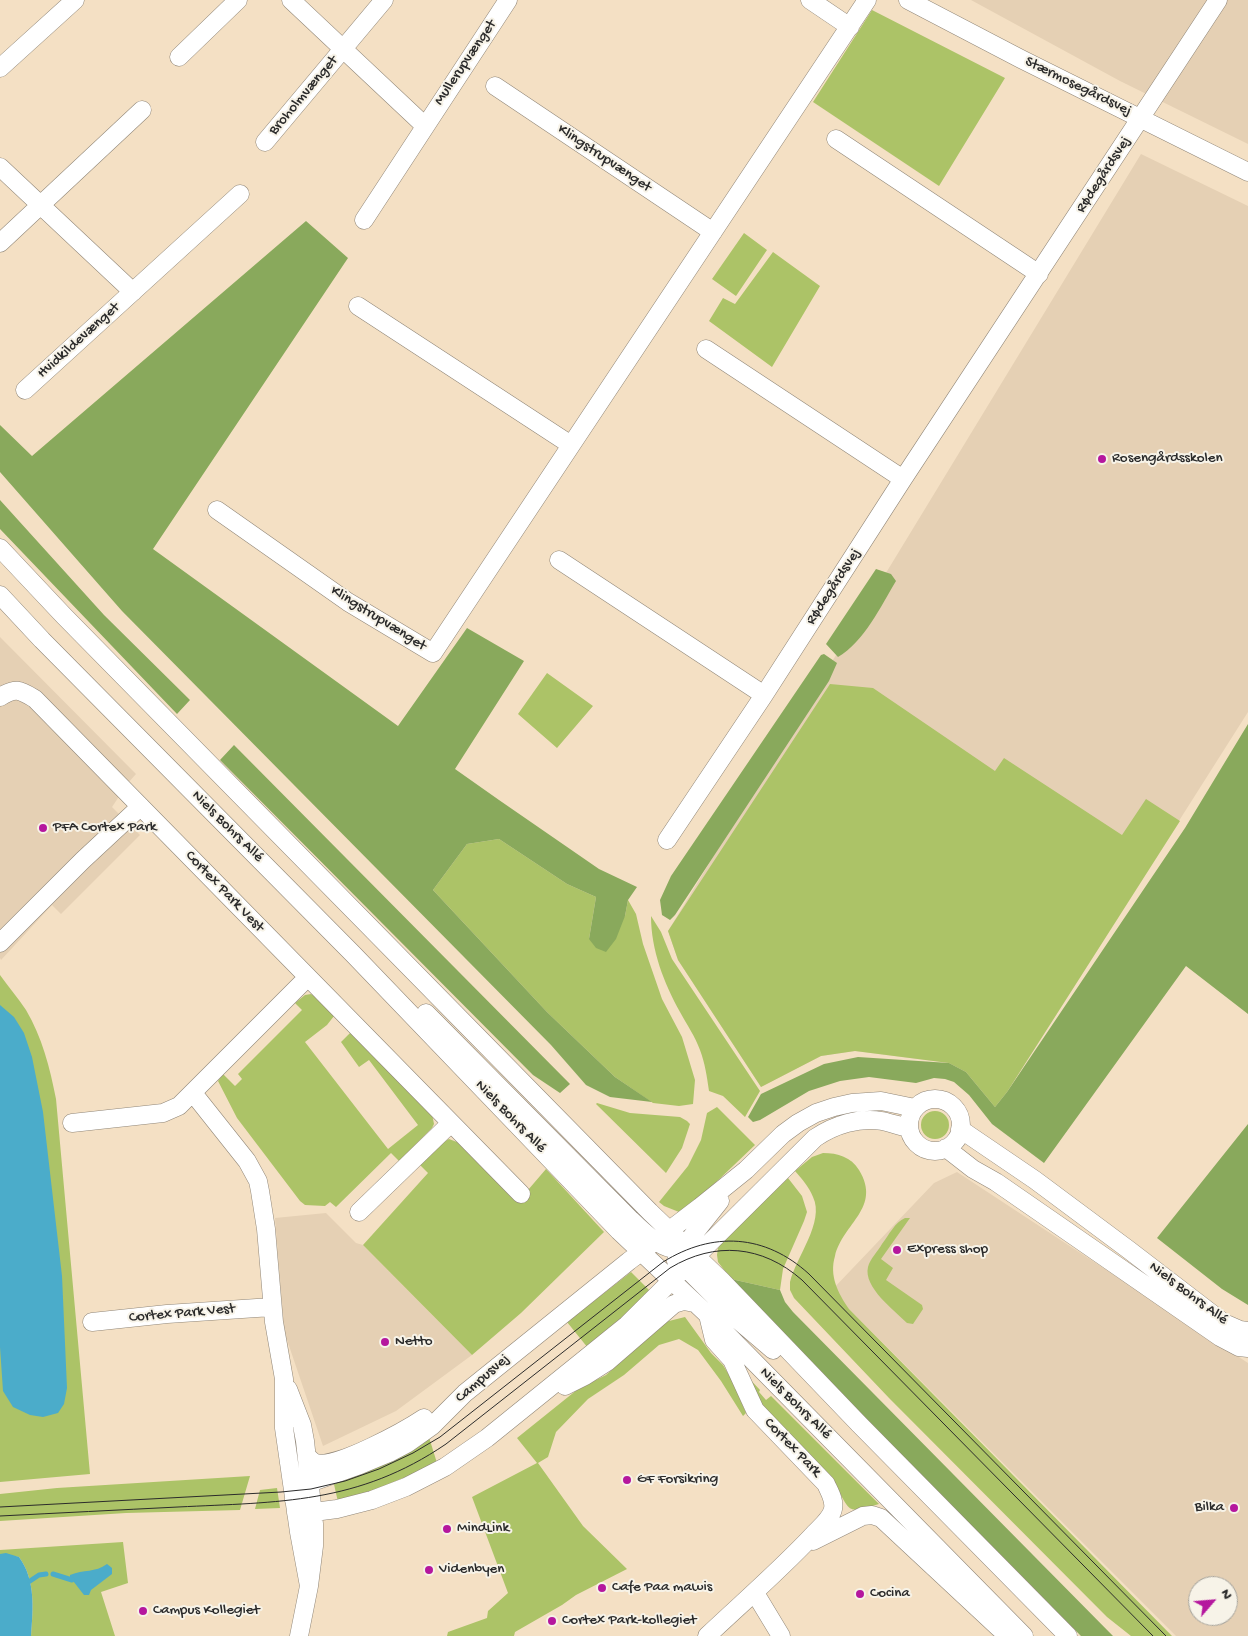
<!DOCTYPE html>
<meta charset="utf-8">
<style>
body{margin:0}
#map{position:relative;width:1248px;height:1636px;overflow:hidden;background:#f4e0c4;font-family:"Gochi Hand",sans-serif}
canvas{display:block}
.north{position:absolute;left:1188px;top:1576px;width:50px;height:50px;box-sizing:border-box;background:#f7f3e8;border:1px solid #a5a39c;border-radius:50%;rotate:63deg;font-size:14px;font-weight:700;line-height:20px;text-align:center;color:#2b2b2b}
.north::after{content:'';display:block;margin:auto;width:18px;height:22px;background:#b5179e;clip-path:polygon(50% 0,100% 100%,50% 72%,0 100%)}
</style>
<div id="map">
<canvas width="1248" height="1636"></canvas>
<div class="north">N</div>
</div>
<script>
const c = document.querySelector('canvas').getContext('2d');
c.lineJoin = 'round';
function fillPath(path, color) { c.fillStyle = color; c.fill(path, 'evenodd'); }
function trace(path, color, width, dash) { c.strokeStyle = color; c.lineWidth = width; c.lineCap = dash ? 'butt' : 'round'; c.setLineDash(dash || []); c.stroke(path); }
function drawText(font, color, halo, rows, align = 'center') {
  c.font = font + ' "Gochi Hand",sans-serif'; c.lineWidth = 4; c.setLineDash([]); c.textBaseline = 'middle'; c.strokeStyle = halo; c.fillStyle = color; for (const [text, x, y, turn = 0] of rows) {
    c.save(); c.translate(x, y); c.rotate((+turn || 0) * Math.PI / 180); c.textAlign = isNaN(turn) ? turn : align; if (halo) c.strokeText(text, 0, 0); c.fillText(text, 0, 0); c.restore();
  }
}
const built = new Path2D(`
 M971 0H1248V144L1120 81Z
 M1141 154 1248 206V712L1007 1092 949 1063 855 1051 821 1056 761 1087 678 960 668 931Z
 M0 637 136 774 128 783 112 807 140 835 61 914 52 905 1 960 0 958Z
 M957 1172 1248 1363V1636H1176L831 1291 934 1183ZM1198 1586H1228V1616H1198Z
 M326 1213 356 1243 363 1245 472 1355 396 1411 323 1446 284 1331 275 1218Z`);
const green = new Path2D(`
 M872 10 1005 78 939 186 813 102Z
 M744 233 767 250 736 296 712 279Z
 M773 252 820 286 772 367 709 321 723 298 735 304Z
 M547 673 593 706 557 748 518 714Z
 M830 684 873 688 995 771 1004 758 1122 835 1146 799 1180 821 1007 1092 995 1107 966 1072 949 1063 855 1051 821 1056 761 1087 678 960 668 931Z
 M499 839 567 884 596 897 589 939 625 916 628 900 636 914 643 944 662 999 682 1037 695 1080 693 1104 679 1106 653 1103 615 1077 547 1012 433 890 467 844Z
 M651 916 661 932 672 959 760 1091 745 1117 723 1096 709 1091C707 1077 705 1063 700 1050 695 1036 687 1025 680 1012 664 983 651 950 651 916Z
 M0 975C8 986 18 998 26 1010 42 1037 50 1068 56 1099L90 1474 0 1482Z
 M311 994 317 998 334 1016 327 1025 305 1042 388 1149 418 1125 369 1060 359 1067 341 1042 351 1032 432 1114 434 1124 432 1128 399 1161 391 1153 336 1207 330 1202 325 1206 305 1205 300 1201 237 1118 218 1081 223 1074 235 1086 242 1079 238 1074 302 1010 295 1003 305 995Z
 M597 1103 630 1113 680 1117 687 1121 690 1124 682 1148 666 1173 596 1104Z
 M717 1107 755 1145 689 1208 679 1212 664 1206 659 1202 688 1166 701 1140 707 1113Z
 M921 1125a14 14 0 1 1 28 0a14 14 0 1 1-28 0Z
 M449 1139 462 1144 516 1200 528 1190 546 1169 604 1232 521 1313 472 1355 363 1245 428 1173 420 1165 442 1143Z
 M823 1153C838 1153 851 1157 859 1170 882 1208 843 1223 835 1256 829 1276 838 1293 849 1309L1172 1636H1131L1107 1617 889 1398 794 1298 790 1290V1282C796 1257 825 1222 813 1197 809 1187 802 1179 795 1171L812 1157Z
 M788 1178 802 1196 807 1212 804 1221 783 1269 780 1290 731 1279 718 1262 717 1255 718 1248 725 1238Z
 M905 1218H910L881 1259 893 1268 886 1280 922 1305 923 1309 913 1324 907 1323C894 1310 863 1287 868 1267 870 1259 878 1251 882 1244 889 1235 895 1222 905 1218Z
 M631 1272 649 1290V1292L628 1314 588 1348 567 1322Z
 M685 1317 711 1353 723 1365 732 1380 746 1413 743 1416 721 1381 698 1350 679 1339 659 1345 624 1375 588 1399 556 1432 548 1457 538 1463 583 1526 627 1569 576 1595 562 1605 515 1632 514 1636H447L448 1632 487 1618 488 1611 508 1593 472 1497 537 1463 517 1438 578 1389 606 1375 665 1322Z
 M746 1375 760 1390 759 1392 766 1400 771 1396 879 1504C844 1515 852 1511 834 1484L767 1418Z
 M428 1434 437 1463C405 1478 373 1491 338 1502L333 1480Z
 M250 1476 240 1510 126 1513 0 1521V1494L57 1488Z
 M277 1488 280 1508 255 1509 260 1490Z
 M123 1542 128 1583 101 1592 115 1636H31C33 1610 36 1580 19 1557L0 1554V1550Z`);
const forest = new Path2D(`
 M306 221 348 258 153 549 398 726 467 628 524 661 455 769 499 800 599 869 637 887 628 900 625 916 616 939 606 952 596 948 589 939 596 897 567 884 499 839 467 844 433 890 547 1012 615 1077 652 1102 610 1097 586 1085 551 1045 122 611 0 472V425L32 456Z
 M0 500 104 615 190 700 177 714 0 529Z
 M876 569 891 574 896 581C881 606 864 642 838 657L826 644Z
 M824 654 837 663 829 681 675 915 670 920 662 915 660 900 671 876 821 655Z
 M1248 724V1014L1186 966 1044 1163 992 1124 969 1095 954 1082 945 1079 934 1078 916 1083 869 1077 840 1081 809 1091 760 1120 753 1122 748 1117 761 1094 824 1064 858 1057 949 1063 966 1072 995 1107 1007 1092 1185 828Z
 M234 745 570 1084 560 1093 533 1075 220 760Z
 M1248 1124V1305L1222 1289 1157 1238Z
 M731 1279 780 1290 785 1302 793 1312 1113 1636H1081L865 1418Z`);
const water = new Path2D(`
 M0 1005 14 1017 24 1033 32 1057 43 1112 62 1276 67 1388 64 1404 58 1413 43 1417 30 1415 13 1407 3 1391 0 1347Z
 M6 1553 19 1557C36 1580 33 1610 31 1636H0V1554Z
 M107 1564 112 1568V1574L91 1590 89 1595H84L70 1577V1575C84 1569 95 1573 107 1564Z`);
const stream = new Path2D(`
 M53 1574 72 1580
 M30 1581 39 1575 46 1574`);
const minor = new Path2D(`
 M291 0 425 126
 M810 0 850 27
 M908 0 1021 59 1248 172
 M179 57 238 0
 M0 68 75 0
 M495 86 713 232
 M836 139 1039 274
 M265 142 384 0
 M0 167 133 292
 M364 220 508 0
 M0 243 142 110
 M358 306 571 445
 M706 349 903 479
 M25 390 240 194
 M217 510 348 602 433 653 867 0
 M0 548 64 616 650 1212 721 1280 859 1424 1068 1636
 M559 560 764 695
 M0 595 42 640 353 954 619 1231 708 1315 1024 1636
 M0 697C16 687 20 690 35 699L521 1194
 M667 840 764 695 903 479 1218 0
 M0 943 83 860 140 807
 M426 1013 631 1220C650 1237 666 1257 694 1246
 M193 1093 247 1161 258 1181 260 1191 266 1229 274 1322 284 1379V1428L299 1532 309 1586
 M909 1125a26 26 0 1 1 52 0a26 26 0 1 1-52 0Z
 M72 1123 163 1113 179 1106 308 977
 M960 1129 1035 1180 1129 1250 1224 1323 1240 1330 1248 1331
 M946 1148 973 1169 996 1182 1220 1337 1239 1347 1248 1348
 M359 1212 451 1123
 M681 1254 685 1245 720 1201
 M676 1261 685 1267 739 1321 773 1350
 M92 1322 167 1314 272 1307
 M565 1386 585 1376 607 1362 674 1304 684 1301 694 1303
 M288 1389 302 1425 305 1441 314 1524V1546L309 1586 299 1636
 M307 1456C310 1459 312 1462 316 1463 336 1469 406 1430 424 1418
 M294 1500 300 1511 306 1513 337 1509 372 1500 406 1487 445 1467 487 1438 627 1325 815 1138C834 1125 859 1117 882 1121 891 1123 900 1126 909 1128
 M296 1513 297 1500 305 1490 315 1481 360 1465 389 1453 408 1443 432 1426 465 1393 629 1261 700 1207 746 1170 783 1134 798 1123 816 1113 834 1107 852 1103 881 1101 915 1108
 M813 1541 863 1516 872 1515 881 1518 999 1628 1010 1636
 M755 1593 781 1636
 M707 1636C742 1603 779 1571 812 1536 819 1528 831 1519 833 1509 835 1500 829 1491 826 1484L755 1410 732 1360 714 1340 708 1315`);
const tram = new Path2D(`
 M0 1507 281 1492 311 1489 345 1481 379 1469 413 1453 440 1437 663 1262C713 1231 765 1234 809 1274L1166 1636
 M0 1516C59 1513 118 1510 178 1507 279 1502 358 1504 446 1444L670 1268C715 1241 762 1245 802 1280L1153 1636`);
const markers = [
 [1102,459,5,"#b5179e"],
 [43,828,5,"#b5179e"],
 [897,1250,5,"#b5179e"],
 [385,1342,5,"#b5179e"],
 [627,1480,5,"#b5179e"],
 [1234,1508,5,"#b5179e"],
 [447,1529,5,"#b5179e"],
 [429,1570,5,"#b5179e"],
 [602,1588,5,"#b5179e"],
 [860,1594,5,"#b5179e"],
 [143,1611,5,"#b5179e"],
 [552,1621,5,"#b5179e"]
];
const streetNames = [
 ["Mullerupvænget",466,63,-56],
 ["Stærmosegårdsvej",1078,87,26],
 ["Broholmvænget",304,96,-50],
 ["Klingstrupvænget",604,159,34],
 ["Rødegårdsvej",1104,175,-57],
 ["Hvidkildevænget",79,341,-42],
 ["Rødegårdsvej",834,587,-57],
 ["Klingstrupvænget",378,619,32],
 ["Niels Bohrs Allé",227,827,45],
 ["Cortex Park Vest",224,892,46],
 ["Niels Bohrs Allé",510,1117,46],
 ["Niels Bohrs Allé",1188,1294,37],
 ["Cortex Park Vest",182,1314,-5],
 ["Campusvej",483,1379,-41],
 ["Niels Bohrs Allé",795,1404,45],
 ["Cortex Park",792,1448,46]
];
const poiNames = [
 ["Rosengårdsskolen",1112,459],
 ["PFA Cortex Park",53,828],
 ["Express shop",907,1250],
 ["Netto",395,1342],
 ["GF Forsikring",637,1480],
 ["Bilka",1224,1508,"right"],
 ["MindLink",457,1529],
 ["Videnbyen",439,1570],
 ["Cafe Paa mawis",612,1588],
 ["Cocina",870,1594],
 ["Campus Kollegiet",153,1611],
 ["Cortex Park-kollegiet",562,1621]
];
fillPath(built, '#e5d0b4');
fillPath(green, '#acc367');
fillPath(forest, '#89a95c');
fillPath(water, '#4bacca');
trace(stream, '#4bacca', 5);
trace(minor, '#908678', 19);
trace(minor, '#fff', 18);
trace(tram, '#2b2b2b', 1);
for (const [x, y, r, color] of markers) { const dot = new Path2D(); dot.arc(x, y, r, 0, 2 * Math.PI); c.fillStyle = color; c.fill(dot); trace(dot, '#f7f3e8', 2); }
drawText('15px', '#2b2b2b', '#f7f3e8', streetNames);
drawText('15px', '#2b2b2b', '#f7f3e8', poiNames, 'left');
</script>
